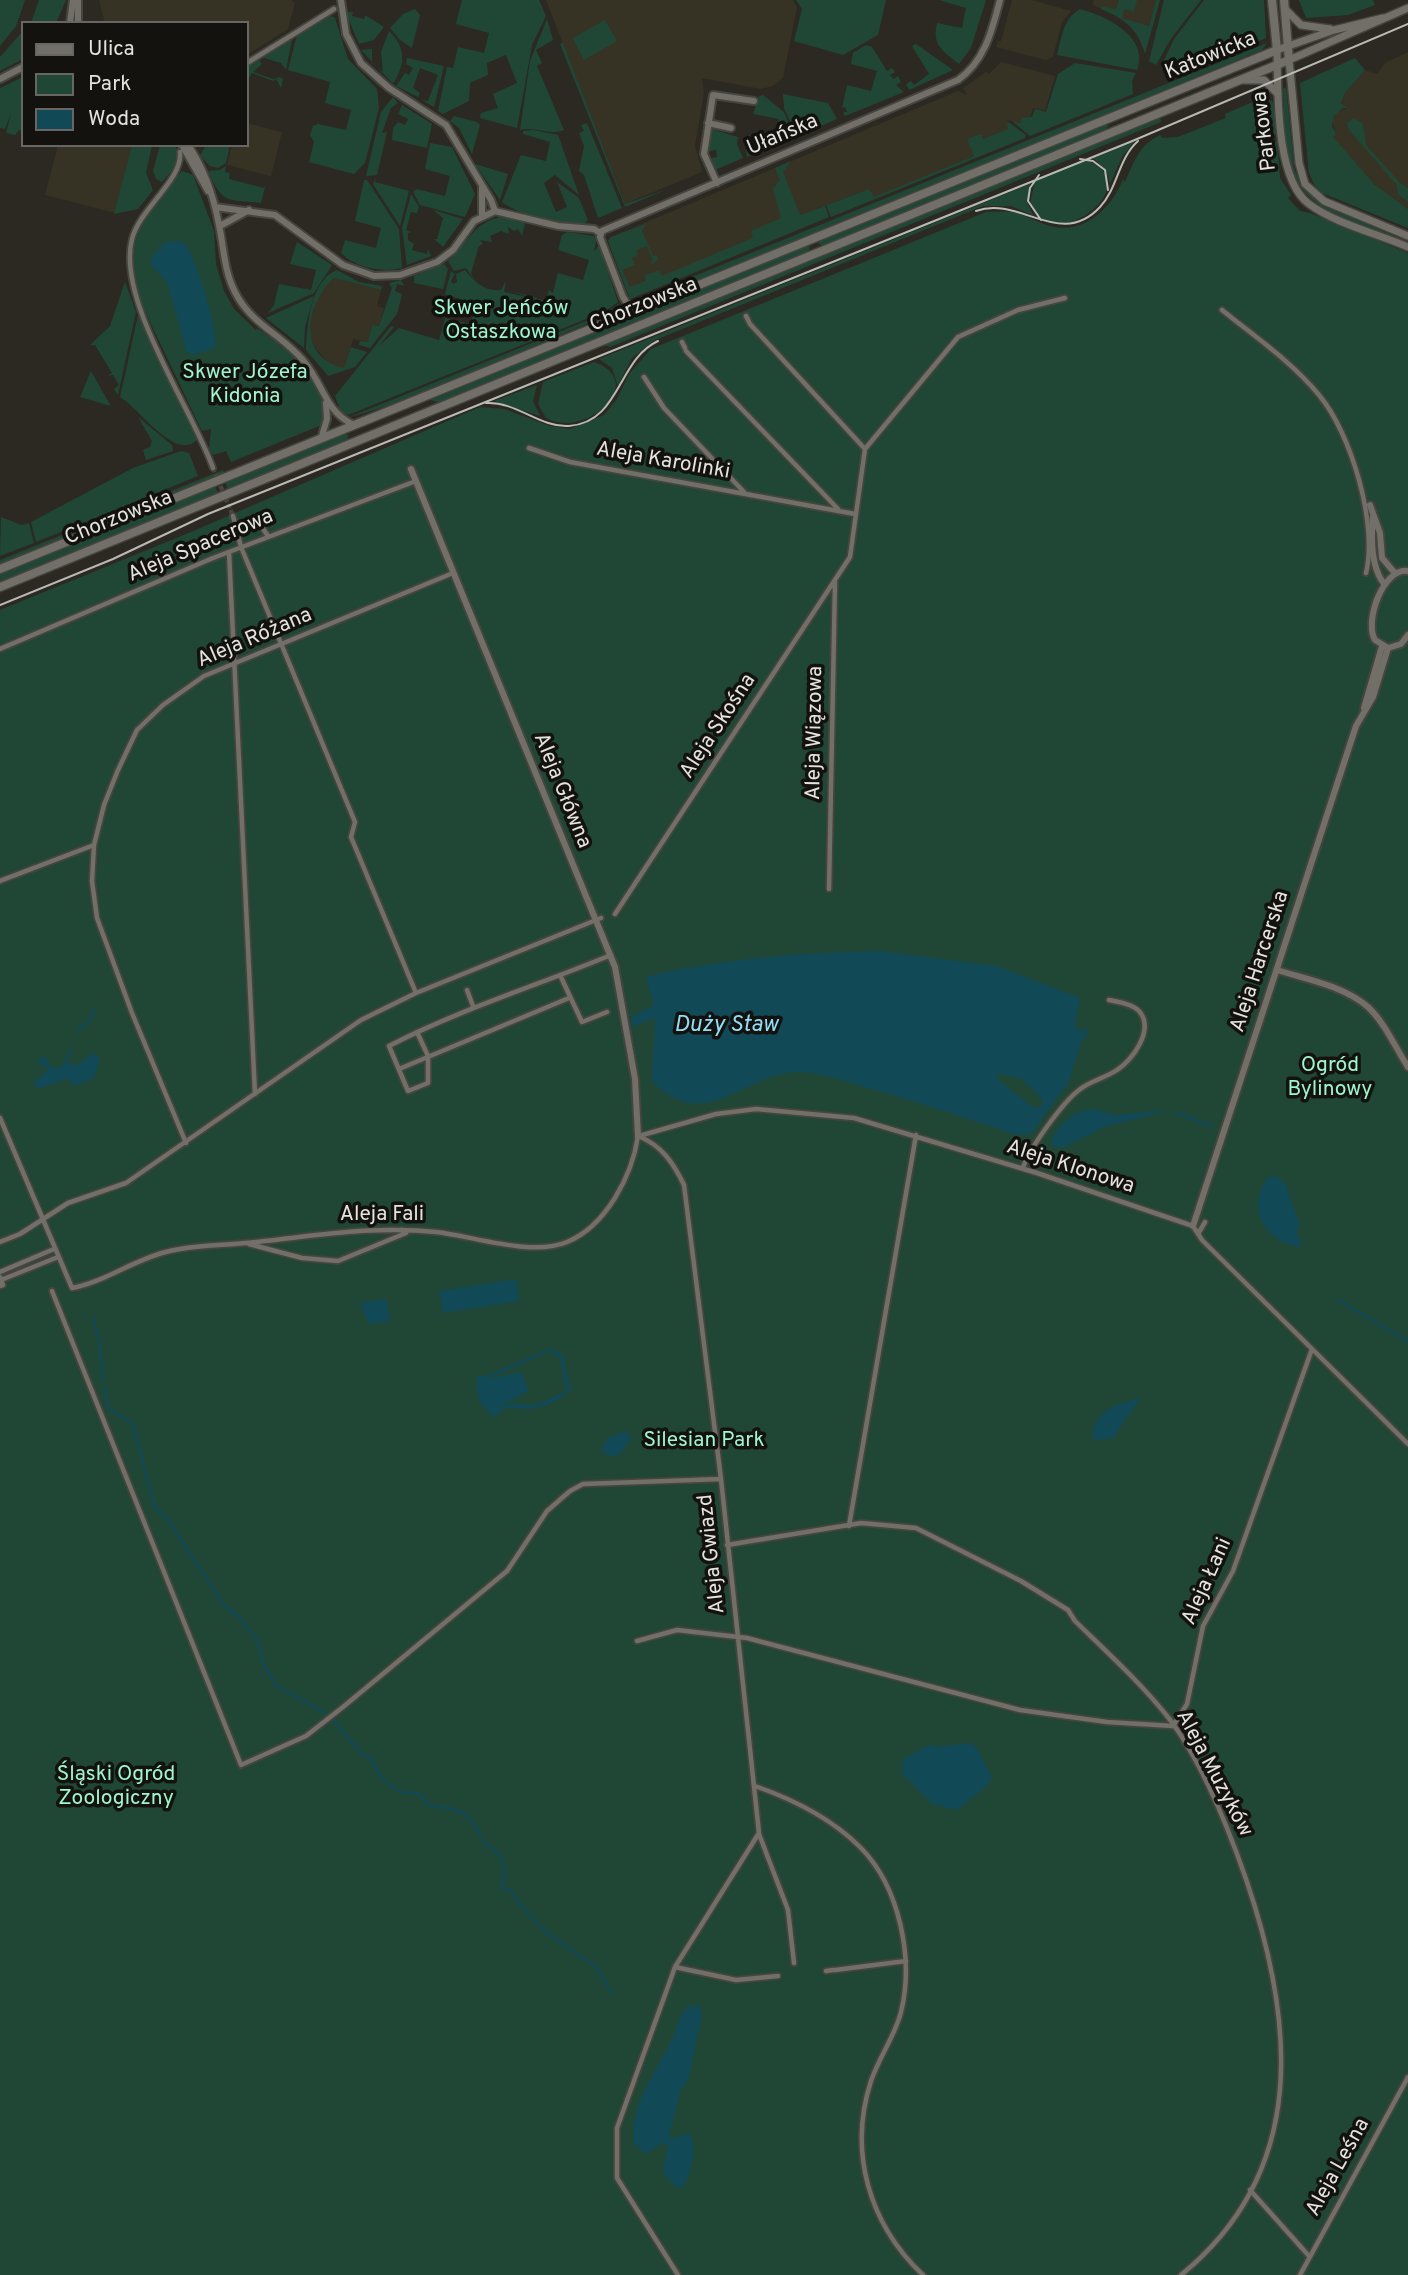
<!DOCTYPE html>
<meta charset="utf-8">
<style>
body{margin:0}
#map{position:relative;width:1408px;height:2275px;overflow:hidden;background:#2b2922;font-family:Overpass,sans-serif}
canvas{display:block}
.legend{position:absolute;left:21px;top:21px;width:228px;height:126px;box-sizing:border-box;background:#13120f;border:2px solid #676662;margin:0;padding:9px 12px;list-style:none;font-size:21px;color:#e4e3de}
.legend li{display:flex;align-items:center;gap:14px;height:35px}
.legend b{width:35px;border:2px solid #676662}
</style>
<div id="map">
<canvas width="1408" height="2275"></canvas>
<ul class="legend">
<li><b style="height:9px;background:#716f67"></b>Ulica</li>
<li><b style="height:19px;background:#204736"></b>Park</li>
<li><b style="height:19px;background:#114957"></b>Woda</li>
</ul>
</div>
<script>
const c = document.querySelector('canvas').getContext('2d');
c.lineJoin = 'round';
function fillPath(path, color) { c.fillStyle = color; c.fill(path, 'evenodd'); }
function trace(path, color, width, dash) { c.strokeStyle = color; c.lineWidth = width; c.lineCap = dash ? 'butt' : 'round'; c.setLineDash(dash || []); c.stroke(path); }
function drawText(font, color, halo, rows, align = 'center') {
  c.font = font + ' Overpass,sans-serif'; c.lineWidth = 7; c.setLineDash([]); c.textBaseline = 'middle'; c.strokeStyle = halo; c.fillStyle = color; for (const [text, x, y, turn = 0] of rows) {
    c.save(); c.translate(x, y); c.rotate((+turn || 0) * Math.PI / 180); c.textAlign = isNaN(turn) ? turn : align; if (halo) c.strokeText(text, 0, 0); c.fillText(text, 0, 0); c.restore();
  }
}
const built = new Path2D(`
 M99 0H292L295 3 288 29 247 55V23H105Z
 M546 0H793L797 7 783 78 773 86 761 89 702 78 704 93 695 145 702 172 625 204Z
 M1012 0H1031L1071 11 1062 22 1053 57 1046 60 996 47 998 41H1001Z
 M1094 0H1156L1149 26 1122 18 1093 5Z
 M1408 52V209L1374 184 1332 137 1336 133 1332 121 1336 113 1349 107 1341 105 1345 93 1365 70 1377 74 1385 63Z
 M1001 62 1055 76 1045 111 1033 108 1030 118 1021 123 1007 120 1009 129 983 139H968L974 156 873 198 869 189 801 215 805 227 630 299 608 241 611 237 958 91 967 95 963 88 986 72 989 74Z
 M247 123 282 132 271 176 227 165 232 145H247Z
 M58 145H132L115 213 45 195Z
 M334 278 381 290 377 306 384 308 379 326 372 325 368 342 353 339 344 369 330 365 313 345 308 327 319 292Z`);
const green = new Path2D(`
 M0 0H25L16 26 0 46Z
 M39 0H66L56 23H31Z
 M462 0H539L546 16 532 45 517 128 480 118 481 113 498 108 493 94 517 83 506 55 487 63 488 75 470 83 469 101 443 114 438 111 447 67 453 68 458 47 484 53 489 33 456 24Z
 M796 0H886L878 35 843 55 794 41 802 9Z
 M939 0H986L971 48 959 64C941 50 932 44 937 23L962 28 966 8Z
 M1119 0H1137L1133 15V11L1124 9 1122 18 1149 26 1156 0H1160L1145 54C1138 29 1125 19 1101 9L1102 6 1116 10Z
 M1164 0H1201L1170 40 1156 65 1149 61Z
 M1204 0H1264L1266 38 1170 79 1161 67 1174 39Z
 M1299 0H1373L1375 5 1348 15 1306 18Z
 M415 9 420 15 412 48 400 40 390 28 403 14Z
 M1080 9C1106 16 1150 37 1137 70L1057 55C1062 36 1063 19 1080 9Z
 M348 12H353L352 16 364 19 365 15 384 27 374 40 359 44 348 18Z
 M331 16 335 18 348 59 377 89 379 108 365 163 354 174 309 162 314 142 310 135 313 126 318 124 346 130 351 110 325 103 330 82 288 70 297 35Z
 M547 19 553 40 536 50 542 63 537 66 564 130C550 136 535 126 520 130L530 61Z
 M605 20 617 41 584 60 573 38Z
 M23 31V59L0 71V57Z
 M389 31C407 48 405 65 393 84L361 50 372 49V63L383 72 381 52Z
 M292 39 286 70 281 63 264 58 259 60 262 64 253 72 273 79 280 77 283 79 281 88 276 79 273 81 252 73 249 78 247 68Z
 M563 43 625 204 668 189 625 207 560 44Z
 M1267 43 1262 50 640 306 628 303Z
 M916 44 953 70 909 90 906 84 911 81 914 85 929 74 912 46Z
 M866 45 872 47 887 71 892 68 895 72 890 75 893 79 898 76 901 82 896 85 904 92 845 116 843 112H847L845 107 842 108 847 85 871 91 877 71 851 64 853 53Z
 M407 58 444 66 434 107 422 100 428 101 438 75 420 68 413 88 420 93 418 97 396 86 405 73 409 75 413 68 406 64Z
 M1355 58 1365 70 1345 93 1341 104 1349 108H1343L1334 116 1332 126 1336 133 1333 137 1374 184 1408 209V228L1322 193 1315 186 1309 173 1300 83Z
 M1075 63 1136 73 1132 81 1133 94 1030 136 1012 121 1021 123 1022 118 1032 117 1035 109 1046 112 1058 74Z
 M23 77V131L19 130 15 135 6 133 11 114 5 129 0 128V88Z
 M1286 87 1294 167 1302 187 1320 203 1408 242C1368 226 1307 215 1291 170 1283 146 1285 114 1283 89Z
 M783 94 828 103 837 119 797 136 784 108Z
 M763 95 784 112 794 137 747 157 745 143 749 135 774 140 779 119 753 114 759 96Z
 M393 97 398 103 391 108 382 133 387 132 377 175 366 176 381 112Z
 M1264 97 1273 102 1277 133 1272 139 1273 142 1277 141 1280 178 1291 195 1288 198 1300 211 1310 213 1408 253V2275H0V610L191 532 480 407 504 409 550 426 570 429 604 415 617 399 629 374 651 349 986 212C995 212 1005 211 1014 212 1026 215 1038 223 1050 226 1084 235 1112 208 1123 179L1125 182C1134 162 1139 145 1160 135L1162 138 1178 137 1226 118 1225 114Z
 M402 105 432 124 427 148 392 140 393 128 398 122 405 125 408 119 398 114Z
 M454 116 477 122 480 125 472 154 459 128 450 121Z
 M1160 118 1161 122 610 347 604 345Z
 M1354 118 1363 124 1366 145 1400 183 1408 188V202L1398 194 1397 185 1349 130 1347 123Z
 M1007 121 1026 135 1025 138 831 217 826 205 830 204 869 189 874 197 974 156 967 139 981 134 983 139 1008 129Z
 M587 123 622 208 598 218 584 175 579 171 584 146 579 133 584 131 581 125Z
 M1104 124 1109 126 1100 134 823 246 818 243 820 239Z
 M711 129 738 137 737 144 743 158 715 170 711 158 717 157 716 150 709 151Z
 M533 130 558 135 579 195 555 175 544 183 556 212 567 207 557 182 579 198 588 220 583 225C555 223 523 217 502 202L521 155 546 161 550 142 523 134V131Z
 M1134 142 1122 157 1110 184 1106 170 1093 158Z
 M430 143 452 147 475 194 465 217 420 205 413 192 416 189 445 196 450 176 425 169Z
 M132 145H152L146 173 153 190 138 209 114 214Z
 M160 145H175L179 155 175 167 162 182 156 179 153 171Z
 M206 145H230L226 163 218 168 210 166 200 156Z
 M1085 160C1152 182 1052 261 1030 203L1035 181Z
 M791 161 783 172 800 215 825 206 829 217 630 299 608 241 611 237 646 224 642 231 653 256 657 255 658 260 649 265 653 260 647 246 637 250 638 255 632 258 635 265 622 270 630 287 646 281 645 275 664 269 659 271 662 276 753 238 751 231 781 218 773 189 780 180 775 168Z
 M475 164 508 174 500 200Z
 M226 166 225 172 230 173 229 179 264 188 266 183 261 203C227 199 223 205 208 171L220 170Z
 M182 171 193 175 214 231 216 264 224 291 234 309 256 330 257 328C288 350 329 381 324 424L231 462 226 451 213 455 209 449 211 429 202 431 139 299C122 238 146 211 182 171Z
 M376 177 375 182 409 191 400 226 373 184Z
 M364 180H367L399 229 402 268C382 273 356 268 341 253L345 240 376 248 381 228 355 221Z
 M1030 184 1027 203 1034 216 1011 206H983L653 341 632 358 618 386 612 368 599 359Z
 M411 194 419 207 417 213 411 212 406 230 411 232 408 233V240L414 244 412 250 427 254 428 249 431 256 407 265 402 228Z
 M433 210 463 219 443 247 434 239H437L443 218Z
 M502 217 525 223 522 236 518 229 514 231 508 227 509 234 501 231 490 236 492 242 480 240 483 244 479 246 471 273 475 281 466 268 454 271 448 261C467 244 474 221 502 217Z
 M567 232 594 236 596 241 594 252 599 245 618 302 606 311 348 415 341 412 335 396 391 326 394 327 379 346 399 328 439 340 445 318 471 324 476 304 445 294 451 271 455 274 451 281 453 284 457 282 456 274 465 270C474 282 486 292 501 290L506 281 504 292 528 297 512 291 546 301 549 290 553 293 558 273 583 280 589 260 558 250 562 235Z
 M297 242 332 265 314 293 268 313 274 305 279 284 311 290 316 270 290 264Z
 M805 245 810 247 808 253 442 403 430 400Z
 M444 264 448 269 443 289 414 283V276Z
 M337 270 359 282 382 286 379 299 381 290 334 278C305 304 297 358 344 368L351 347 367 352 355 367 328 376 306 350C307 327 310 280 337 270Z
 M401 280 404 286 397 284 395 291 402 294 397 314 370 348 359 345 360 341 368 342 372 325 379 326 392 288 389 283Z
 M125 282 136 312 118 395 114 389 119 385 113 375 107 376 112 373 95 345H90L110 326Z
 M314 296 305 327 304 348 266 318Z
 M620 303 615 312 398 403 347 418 606 313Z
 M138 315 197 440C175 462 138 407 120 397Z
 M594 362C650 382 586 440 546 418L538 404 543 382Z
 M91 371 109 403 111 406 80 397Z
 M537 385 533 401 540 416 494 401Z
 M138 417 172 445 173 451 146 460 143 450 150 447 152 441Z
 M344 434 349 435 345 442 228 490 225 482Z
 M181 451 189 453 198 476 36 542 31 522 133 468Z
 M223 470 224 473 0 565V560Z
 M215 486 218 494 0 582V574Z
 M1 517 22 525 29 523 34 543 0 556Z`);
const water = new Path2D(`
 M178 241C183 243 184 242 187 247 196 260 221 337 214 348L194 355 187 352 167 282 151 265V258L165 243Z
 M879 951 997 966 1080 998 1075 1026 1082 1032 1088 1027 1086 1038 1082 1039 1068 1083 1031 1134 1016 1135C970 1119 924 1104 878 1091 852 1084 827 1073 800 1072 746 1071 705 1137 652 1081 651 1068 657 1025 654 1018L633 1027 631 1017 654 1005 646 977C723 958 800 953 879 951ZM999 1073 1022 1079 1042 1099V1106L1034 1108 997 1079Z
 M93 1053 100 1057 94 1078 74 1086 67 1078 42 1088 36 1087 34 1082 50 1068 37 1063 48 1060V1064L56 1069 68 1062 76 1066Z
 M1095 1109 1114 1115 1160 1111 1176 1113 1163 1112 1107 1126 1063 1148 1051 1145C1054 1125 1076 1109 1095 1109Z
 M1276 1176 1285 1183 1300 1226 1296 1232 1302 1244 1300 1247C1265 1243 1244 1205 1269 1177Z
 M516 1279 519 1301 443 1313 440 1291Z
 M387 1299 390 1321 369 1324 360 1303Z
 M551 1348 563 1356 571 1390C561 1398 548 1406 536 1408 521 1412 506 1401 495 1417 480 1407 474 1393 478 1376H486ZM550 1351 560 1359 566 1391 536 1405 512 1403 497 1408 529 1391 521 1372 485 1380Z
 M1141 1398C1132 1411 1122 1422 1114 1438L1093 1440C1092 1410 1118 1403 1141 1398Z
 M625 1431 632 1438 619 1455 609 1456 601 1451 606 1439Z
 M969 1743 977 1748 992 1777 988 1785 957 1810 932 1804 902 1773 903 1759 929 1745 937 1747Z
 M689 2006H700L702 2015 688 2080 681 2090 669 2134 672 2139 688 2133C700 2143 690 2178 682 2188L676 2187 663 2172 668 2144 662 2143 646 2154 634 2144C630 2102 655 2075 672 2039 678 2027 678 2016 689 2006Z`);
const stream = new Path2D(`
 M84 1026 92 1018 94 1008
 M78 1030 82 1026
 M40 1061 44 1057 45 1062
 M65 1063 72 1049
 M1176 1113 1212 1126
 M1337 1299 1408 1342
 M93 1318 99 1340 103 1381
 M104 1388 109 1408 133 1424 154 1506 167 1519 223 1604 240 1618 257 1640 265 1668 277 1686 325 1713
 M332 1718 361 1753 372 1758C373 1772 389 1787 402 1792 409 1794 413 1791 420 1794L428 1805C457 1809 468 1808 481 1837
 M483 1841 501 1856 506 1874 503 1877 502 1888 512 1891 520 1905 549 1935 597 1967 611 1992`);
const pedestrianTunnel = new Path2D(`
 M213 468 233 516`);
const pedestrian = new Path2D(`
 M247 63 334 9
 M180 152C183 180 140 208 132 239 116 299 192 409 213 468
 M1222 310C1254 336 1292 362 1319 395 1351 433 1378 524 1366 573
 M746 316 749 322
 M750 324 865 449
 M682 342 685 348
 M686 351 838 509
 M644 377 664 408 744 492
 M529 448 570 462 855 514
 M233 516 241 547 355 822 351 837 416 993
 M259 523 268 536
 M229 552 255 1094
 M0 649 213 558 416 481
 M0 881 94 845
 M829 889 835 582
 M615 914 850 557 865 449 958 337 1018 310 1065 298
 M560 975 582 1022 607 1012
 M467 990 473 1006
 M417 1032 428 1056V1083L408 1091 389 1046C461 1009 536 986 611 955
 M399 1069 569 998
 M0 1118 72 1288C105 1282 133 1260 166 1252 192 1245 218 1246 245 1243 309 1237 371 1225 436 1232 473 1236 532 1257 567 1242 606 1226 632 1176 638 1136
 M638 1136C661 1145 673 1162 684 1185L721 1479 759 1833 675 1967 617 2128V2178L678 2275
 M639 1136 716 1114 756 1109 854 1118 1037 1173 1193 1226 1202 1240 1408 1444
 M186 1143 132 1013 97 918 92 881 94 845 104 805 118 770 137 730 163 705 204 676 453 573
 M1023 1168C1028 1150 1063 1102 1079 1090 1090 1081 1105 1078 1117 1070 1133 1060 1155 1029 1139 1011 1132 1004 1119 1002 1109 1000
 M1198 1234 1205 1222
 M0 1242 20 1234 68 1203 126 1183 361 1020 416 993 601 918
 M249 1244 302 1258 338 1261 406 1233 402 1230
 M0 1272 54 1249
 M0 1277 3 1285 0 1286
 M1 1280 58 1257
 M52 1291 241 1765 306 1736 343 1707 507 1571 547 1511 570 1491 583 1484 721 1479
 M849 1526 916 1135
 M727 1545 861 1523 916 1528 1021 1581 1068 1610 1075 1621C1108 1653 1143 1685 1171 1721 1202 1763 1229 1830 1246 1879 1294 2020 1310 2170 1181 2275
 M637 1641 677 1630 747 1638 1020 1710 1107 1722 1173 1726 1187 1704 1203 1626 1233 1571 1312 1349
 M755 1786C792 1799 832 1819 860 1847 900 1887 914 1959 901 2012 895 2036 879 2057 871 2081 848 2152 869 2224 923 2275
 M759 1834 788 1910 794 1963
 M675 1967 736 1980 778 1976
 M835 1970 906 1961
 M826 1971 833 1970
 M1250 2190 1309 2256
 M1300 2275 1408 2077`);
const minor = new Path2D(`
 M341 0 346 34 361 63 389 88 446 125 491 200 495 211
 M70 23 73 0
 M78 23V0
 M0 79 23 67
 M708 123 731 128
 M182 145 208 191
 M188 145C204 168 214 198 219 225 224 248 224 271 235 292 251 325 285 336 306 364 324 387 326 412 354 425
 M717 183 704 154 713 95 754 101
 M482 188V216
 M215 207 275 215 343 265 374 276 400 275 437 262 453 250 474 221 495 211 558 226 594 229 600 233
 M220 226 249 210
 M637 311 631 310 623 297 600 237 602 231 958 80C985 61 992 30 1000 0
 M321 439 327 419 326 403
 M411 469 615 967 635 1079 638 1136
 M1370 505 1380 533 1382 558 1394 572
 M1373 516C1371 537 1371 567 1384 584
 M1408 571C1383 567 1364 622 1375 640L1388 648 1401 644 1408 635
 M1364 708 1382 646
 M1277 970C1306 979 1344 986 1368 1007 1385 1023 1395 1047 1408 1067
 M1193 1226 1356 726 1373 697 1388 648`);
const tertiary = new Path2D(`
 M1408 8 1289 60 1299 163 1305 184 1324 201 1408 236
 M1286 10 1301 25 1330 29
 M1383 18 1334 30 1277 50C1278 90 1275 179 1309 204 1334 223 1378 234 1408 247
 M1244 80H1264L1278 94`);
const secondary = new Path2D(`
 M0 569 1277 50 1272 0
 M0 587 1289 60 1284 0`);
const tram = new Path2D(`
 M1080 159 1093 161 1105 170 1108 190
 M1039 175 1030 188 1028 201 1041 220
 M976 211C1020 195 1060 250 1100 207 1118 188 1118 159 1138 141
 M486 403C516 401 540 428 569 426 621 422 617 360 658 341
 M0 605 113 559 208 514 1130 142 1408 24`);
const streetNames = [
 ["Katowicka",1211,57,-22],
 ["Parkowa",1266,131,-97],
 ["Ułańska",783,136,-23],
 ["Chorzowska",644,306,-22],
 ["Aleja Karolinki",663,462,10],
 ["Chorzowska",119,519,-22],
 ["Aleja Spacerowa",201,547,-23],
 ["Aleja Różana",255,639,-23],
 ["Aleja Skośna",719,727,-57],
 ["Aleja Wiązowa",816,733,-89],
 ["Aleja Główna",561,791,68],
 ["Aleja Harcerska",1261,962,-72],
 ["Aleja Klonowa",1070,1168,18],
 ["Aleja Fali",382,1216],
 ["Aleja Gwiazd",713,1554,-96],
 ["Aleja Łani",1208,1582,-66],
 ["Aleja Muzyków",1213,1774,62],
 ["Aleja Leśna",1339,2168,-61]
];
const parkNames = [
 ["Skwer Jeńców",501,310],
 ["Ostaszkowa",501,334],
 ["Skwer Józefa",245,374],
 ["Kidonia",245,398],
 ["Ogród",1330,1067],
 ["Bylinowy",1330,1091],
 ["Silesian Park",704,1442],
 ["Śląski Ogród",116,1776],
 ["Zoologiczny",116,1800]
];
const waterNames = [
 ["Duży Staw",726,1026]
];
fillPath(built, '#363325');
fillPath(green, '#204736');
fillPath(water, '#114957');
trace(stream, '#114957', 2.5);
trace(pedestrianTunnel, '#47453e', 4.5, [4.5, 2]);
trace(pedestrian, '#45443e', 8);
trace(minor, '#45443e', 10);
trace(tertiary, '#45443e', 10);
trace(secondary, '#45443e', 11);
trace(pedestrian, '#716f67', 4.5);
trace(minor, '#716f67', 6);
trace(tertiary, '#716f67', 7);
trace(secondary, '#716f67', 8);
trace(tram, '#bab9b3', 2);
drawText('21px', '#e4e3de', '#13120f', streetNames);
drawText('21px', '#9df7cd', '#13120f', parkNames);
drawText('italic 23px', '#90dff7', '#13120f', waterNames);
</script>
